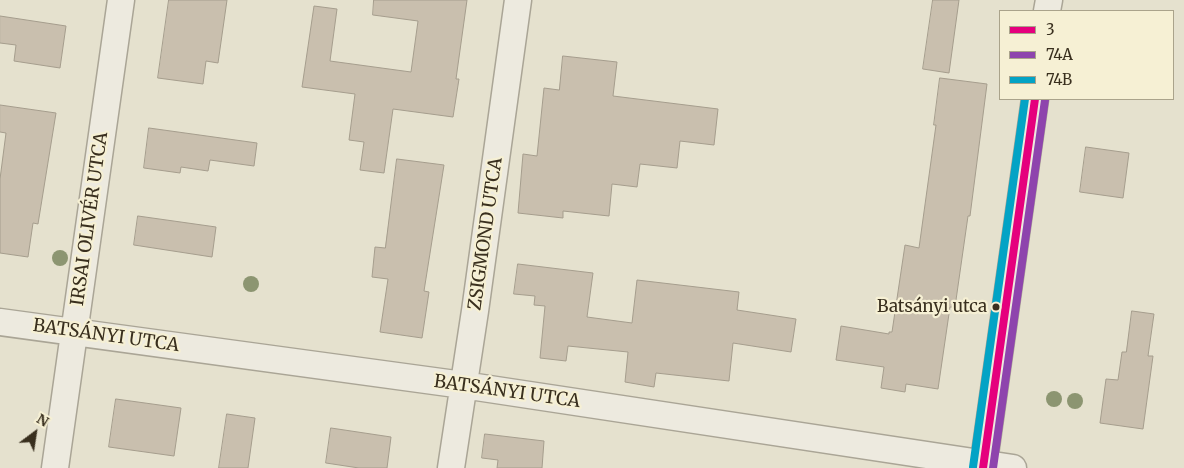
<!DOCTYPE html>
<meta charset="utf-8">
<style>
body{margin:0}
#map{position:relative;width:1184px;height:468px;overflow:hidden;background:#e5e1ce;font-family:Merriweather,serif}
canvas{display:block}
.legend{position:absolute;left:999px;top:10px;width:175px;height:90px;box-sizing:border-box;background:#f6f0d4;border:1px solid #aaa38b;margin:0;padding:6px 9px;list-style:none;font-size:15px;color:#392f1e}
.legend li{display:flex;align-items:center;gap:10px;height:25px}
.legend b{width:25px;border:1px solid #aaa38b}
.north{position:absolute;left:10px;top:408px;width:50px;height:50px;-webkit-text-stroke:4px #f6f0d4;paint-order:stroke;rotate:31deg;font-size:14px;font-weight:700;line-height:20px;text-align:center;color:#392f1e}
.north::after{content:'';display:block;margin:auto;width:18px;height:22px;background:#392f1e;clip-path:polygon(50% 0,100% 100%,50% 72%,0 100%)}
</style>
<div id="map">
<canvas width="1184" height="468"></canvas>
<ul class="legend">
<li><b style="height:6px;background:#e5007d"></b>3</li>
<li><b style="height:6px;background:#8e44ad"></b>74A</li>
<li><b style="height:6px;background:#03a3c5"></b>74B</li>
</ul>
<div class="north">N</div>
</div>
<script>
const c = document.querySelector('canvas').getContext('2d');
c.lineJoin = 'round';
function fillPath(path, color) { c.fillStyle = color; c.fill(path, 'evenodd'); }
function trace(path, color, width, dash) { c.strokeStyle = color; c.lineWidth = width; c.lineCap = dash ? 'butt' : 'round'; c.setLineDash(dash || []); c.stroke(path); }
function drawText(font, color, halo, rows, align = 'center') {
  c.font = font + ' Merriweather,serif'; c.lineWidth = 4.5; c.setLineDash([]); c.textBaseline = 'middle'; c.strokeStyle = halo; c.fillStyle = color; for (const [text, x, y, turn = 0] of rows) {
    c.save(); c.translate(x, y); c.rotate((+turn || 0) * Math.PI / 180); c.textAlign = isNaN(turn) ? turn : align; if (halo) c.strokeText(text, 0, 0); c.fillText(text, 0, 0); c.restore();
  }
}
const building = new Path2D(`
 M169 0H227L218 63 206 61 203 84 158 78Z
 M374 0H467L456 79H459L453 117 393 109 384 173 360 170 364 142 349 140 355 94 302 87 314 6 337 9 330 61 411 72 418 21 373 15Z
 M933 0H959L949 73 923 69Z
 M0 16 66 26 60 68 14 61 16 45 0 43Z
 M563 56 617 62 613 96 718 109 714 145 680 141 677 168 640 164 637 187 612 184 609 216 563 211V218L518 213 523 154 537 156 544 88 559 90Z
 M940 78 987 84 970 216H968L955 307H950L938 389 906 384 905 392 881 388 884 367 836 360 841 326 889 334V332H892L905 245 919 248 936 125H934Z
 M0 105 56 113 38 224 33 223 28 257 0 253V179L6 133 0 132Z
 M149 128 257 143 254 166 210 160 208 171 181 167 180 173 144 168Z
 M1086 147 1129 153 1123 198 1080 192Z
 M397 159 444 165 424 291 429 292 422 338 380 332 388 279 372 277 375 247 385 248Z
 M138 216 216 227 212 257 134 245Z
 M518 264 593 273 587 317 632 323 637 280 739 292 737 310 796 319 791 352 733 343 729 381 656 373 654 387 625 382 628 352 568 346 566 361 540 358 545 306 534 305 535 296 514 294Z
 M1132 311 1154 314 1148 356H1153L1143 429 1100 423 1106 379 1118 380 1122 352H1126Z
 M116 399 181 408 174 456 109 447Z
 M227 414 255 418 248 468H219Z
 M331 428 391 437 387 468H359L326 463Z
 M485 434 544 441 542 468H497L498 460 482 458Z`);
const minor = new Path2D(`
 M1047 11 1049 0
 M0 322 463 385 1013 468
 M55 468 121 0
 M451 468 475 311 518 0
 M983 468 1035 99`);
const bus1 = new Path2D(`
 M983 468 1035 99`);
const bus2 = new Path2D(`
 M993 468 1045 100`);
const bus3 = new Path2D(`
 M973 467 1025 99`);
const trees = [
 [60,258],
 [251,284],
 [1054,399],
 [1075,401]
];
const markers = [
 [996,307,4.5,"#392f1e"]
];
const busNames = [
 ["Batsányi utca",987,307]
];
const streetNames = [
 ["IRSAI OLIVÉR UTCA",90,219,-82],
 ["ZSIGMOND UTCA",486,234,-82],
 ["BATSÁNYI UTCA",106,336,8],
 ["BATSÁNYI UTCA",507,392,8]
];
fillPath(building, '#c9bfae');
trace(building, '#a59d8d', 1);
trace(minor, '#aaa596', 29);
trace(minor, '#edeadf', 26);
trace(bus1, '#e5007d', 8);
trace(bus2, '#8e44ad', 8);
trace(bus3, '#03a3c5', 8);
c.fillStyle = '#8c9571';
for (const [x, y] of trees) { c.beginPath(); c.arc(x, y, 8, 0, 2 * Math.PI); c.fill(); }
for (const [x, y, r, color] of markers) { const dot = new Path2D(); dot.arc(x, y, r, 0, 2 * Math.PI); c.fillStyle = color; c.fill(dot); trace(dot, '#f6f0d4', 2); }
drawText('17px', '#392f1e', '#f6f0d4', busNames, 'right');
drawText('18px', '#392f1e', '#f6f0d4', streetNames);
</script>
